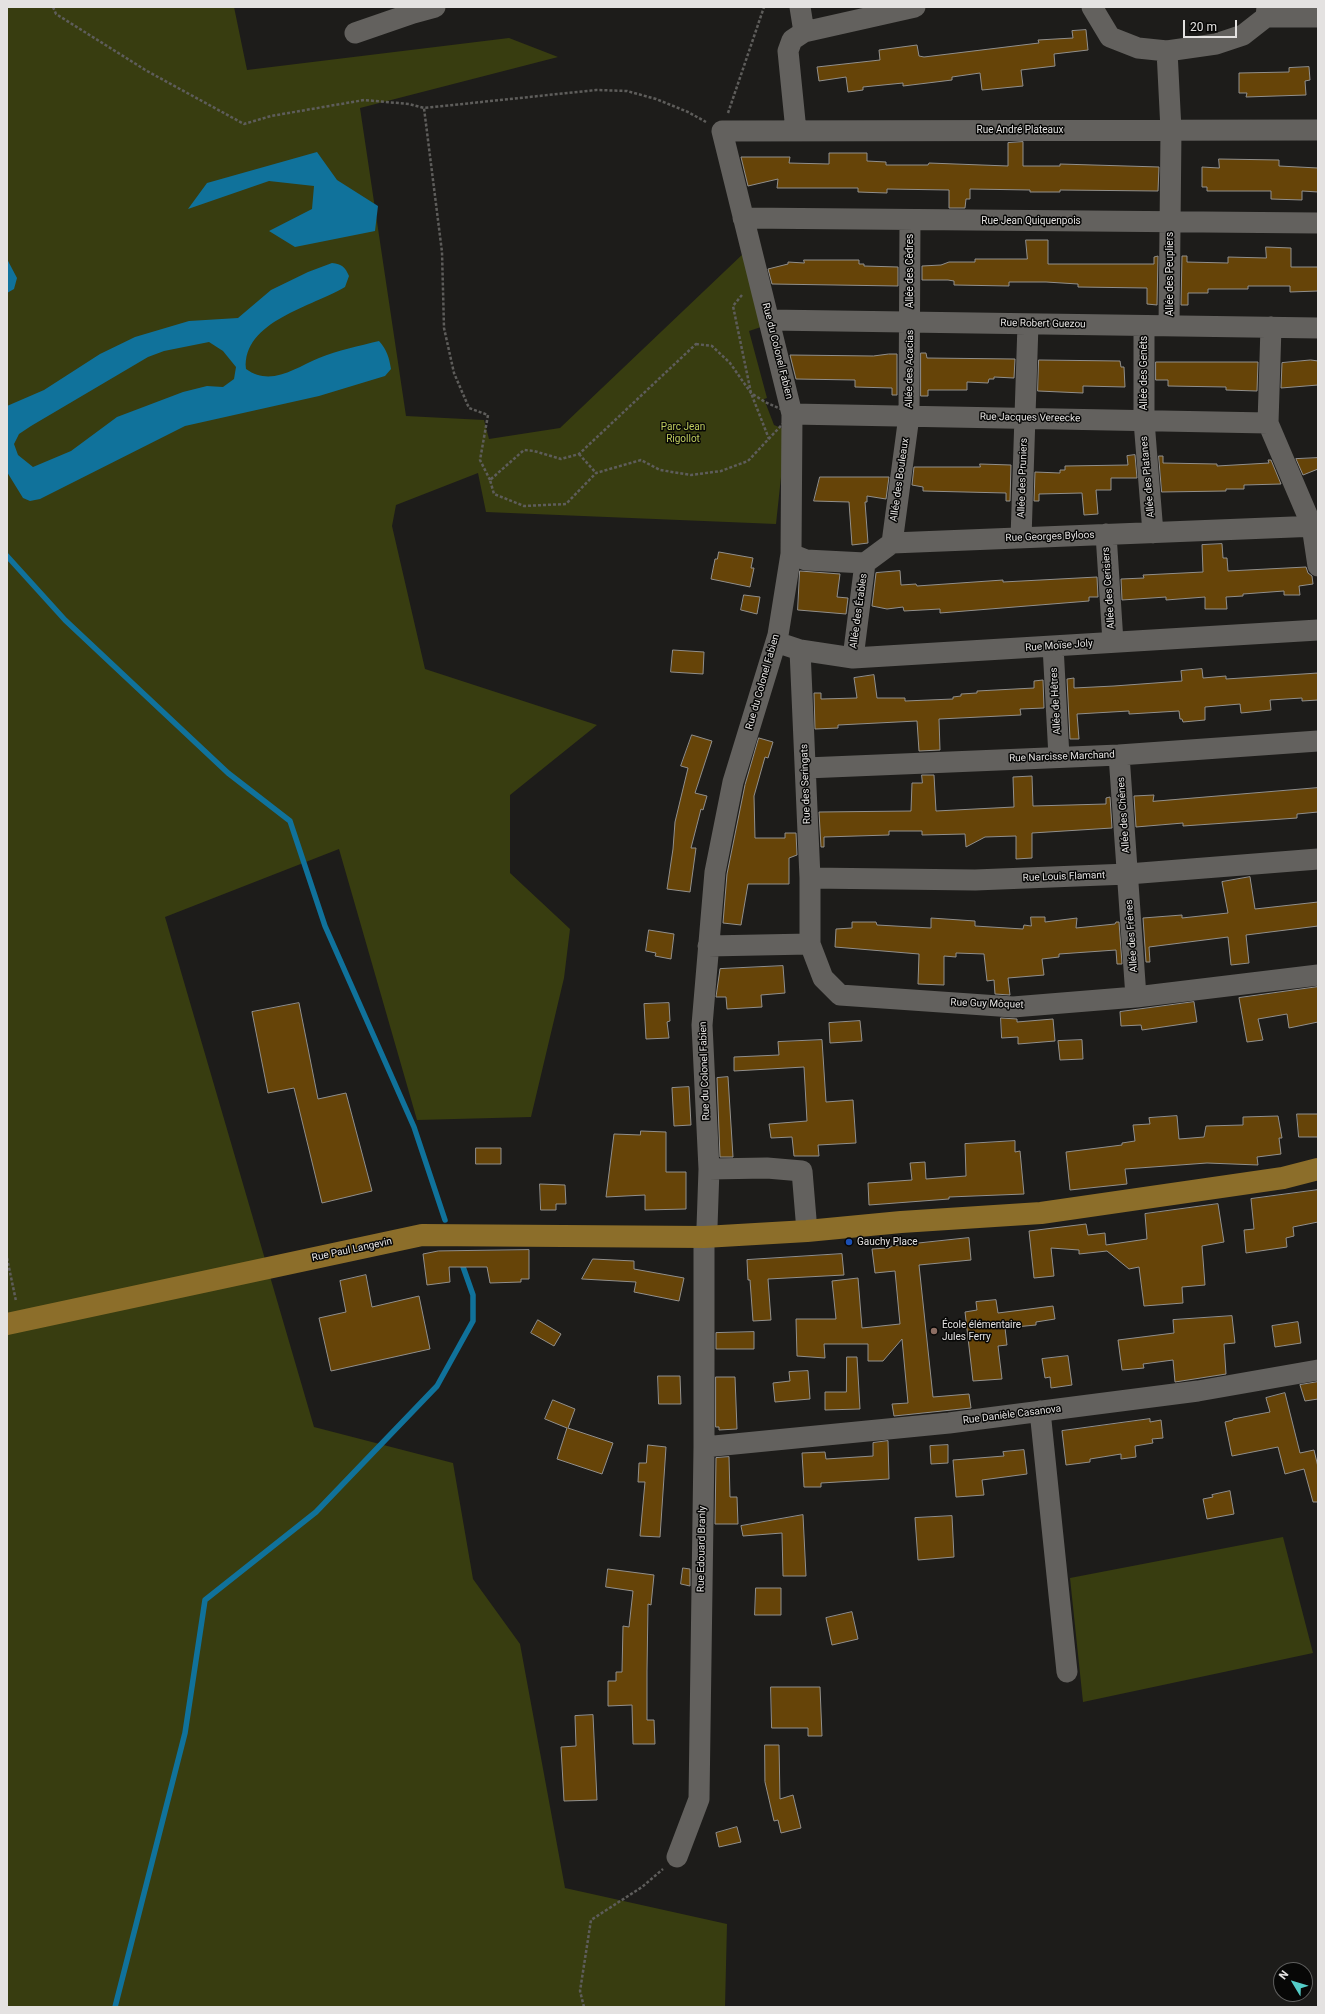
<!DOCTYPE html>
<meta charset="utf-8">
<style>
body{margin:0}
#map{position:relative;width:1325px;height:2014px;overflow:hidden;background:#1d1c1a;font-family:Roboto,sans-serif}
canvas{display:block}
.frame{position:absolute;inset:0;border:8px solid #e4e2e1;pointer-events:none}
.north{position:absolute;left:1273px;top:1962px;width:40px;height:40px;box-sizing:border-box;background:#070706;border:1px solid #5f5f5e;border-radius:50%;rotate:308deg;font-size:11px;font-weight:700;line-height:16px;text-align:center;color:#e4e2e1}
.north::after{content:'';display:block;margin:auto;width:14px;height:18px;background:#54cdc8;clip-path:polygon(50% 0,100% 100%,50% 72%,0 100%)}
.scale{position:absolute;left:1183px;top:20px;width:54px;height:18px;box-sizing:border-box;border:2px solid #e4e2e1;border-top:0;padding-left:5px;font-size:12px;line-height:14px;white-space:nowrap;color:#e4e2e1;-webkit-text-stroke:3px #070706;paint-order:stroke}
</style>
<div id="map">
<canvas width="1325" height="2014"></canvas>
<div class="frame"></div>
<div class="north">N</div>
<div class="scale">20 m</div>
</div>
<script>
const c = document.querySelector('canvas').getContext('2d');
c.lineJoin = 'round';
function fillPath(path, color) { c.fillStyle = color; c.fill(path, 'evenodd'); }
function trace(path, color, width, dash) { c.strokeStyle = color; c.lineWidth = width; c.lineCap = dash ? 'butt' : 'round'; c.setLineDash(dash || []); c.stroke(path); }
function drawText(font, color, halo, rows, align = 'center') {
  c.font = font + ' Roboto,sans-serif'; c.lineWidth = 3; c.setLineDash([]); c.textBaseline = 'middle'; c.strokeStyle = halo; c.fillStyle = color; for (const [text, x, y, turn = 0] of rows) {
    c.save(); c.translate(x, y); c.rotate((+turn || 0) * Math.PI / 180); c.textAlign = isNaN(turn) ? turn : align; if (halo) c.strokeText(text, 0, 0); c.fillText(text, 0, 0); c.restore();
  }
}
const green = new Path2D(`
 M7 7H234L247 70 509 38 558 57 360 108 406 416 484 420 489 439 560 428 745 252 764 326 749 331 767 398 764 399 774 425 786 430 776 524 486 512 478 473 396 505 392 526 425 669 597 725 510 795V873L570 929 564 978 531 1117 417 1120 339 849 165 917 314 1427 453 1463 473 1579 520 1644 565 1888 727 1924 725 2007H7Z
 M1283 1537 1313 1653 1083 1702 1070 1578Z`);
const water = new Path2D(`
 M317 152 337 180 378 206 375 231 295 247 269 231 312 209 314 186 269 181 188 209 207 183Z
 M7 259 17 278 14 289 7 293Z
 M332 263C342 264 345 267 349 276L345 287C314 306 242 321 246 369 271 387 295 368 319 358 338 350 359 346 379 341 387 350 389 357 391 369L385 376 319 396 185 426 40 499 30 501 23 498 7 472V406L44 390 100 354 135 337 189 321 238 318 271 290 308 272ZM209 342 223 351 236 367 234 379 223 387 207 386 183 392 117 417 71 451 33 467 18 455 14 444 19 434 31 426 148 357 164 351Z`);
const stream = new Path2D(`
 M7 556 65 620 228 773 290 821 325 926 414 1127 445 1220
 M115 2007 185 1733 205 1600 316 1512 437 1386 473 1321V1295L461 1261`);
const building = new Path2D(`
 M1086 30 1088 50 1054 54 1055 66 1021 70 1023 86 982 90 980 73 952 77V80L903 86V83L863 87V90L848 92 846 77 819 81 817 67 880 60 879 50 917 45 919 56 924 57 1039 43 1038 40 1073 38 1072 31Z
 M1309 67 1310 80 1305 81 1306 95 1246 97 1247 93H1239V73L1289 72V68Z
 M1023 142V166H1060V164L1159 167 1158 191 1060 190V192H1030V190L970 189V199H966L965 208H949V190L887 189V193L858 192V188H777L778 179 748 186 741 157H790L789 163 829 164V153H867V161L886 162V165H928L929 163 1008 166V143Z
 M1219 159 1279 160V166L1318 168V192L1302 191V200L1271 199V191H1207V187H1202V167L1219 168Z
 M1026 240H1048V264H1154V257L1158 256 1157 305 1147 304V288L1078 287V284L1046 282H1009V286L954 285V281L948 280H922V266L941 265 949 262H975V259H1027Z
 M1266 247 1291 248V267H1318V291L1290 292V286H1248V289H1208V293H1188V305H1181L1182 256H1187V262L1228 263V257L1266 258Z
 M804 260H859V264H864V266L898 267V286L772 284 768 269 788 264V262L804 263Z
 M921 353H926L927 358 1015 359 1014 378 994 377V379H989L988 383 967 382V390H928V396H921Z
 M889 354H897V395H892V388L855 387V380L796 379 790 355 873 356Z
 M1039 360 1120 361 1121 367H1124L1125 387 1083 386V393L1038 391Z
 M1311 360 1318 361V385L1281 388 1282 363Z
 M1156 362H1258L1257 391 1226 390V387L1168 386V380H1156Z
 M1135 455 1137 478H1111V490H1096L1098 514 1084 515 1082 493 1039 494V501H1034L1035 472 1060 473V470H1065V466L1128 465 1127 456Z
 M1159 456H1163V463L1217 464V466L1269 463 1268 460H1271L1281 484 1244 485V489H1226V491L1162 492Z
 M1318 458V469L1303 475 1296 459Z
 M980 464 1011 465 1010 501H1006V493L923 491V487L912 485 914 467H980Z
 M820 477H889L886 499 867 496V502H865L868 543 852 545 849 502 814 501Z
 M1222 544 1223 558H1227L1228 571 1306 567 1308 573 1312 576 1313 584 1299 586 1300 595H1284V591L1243 594V596L1226 597 1227 609H1205V597L1166 600V597L1122 600 1121 579 1144 578 1143 575 1203 572 1202 545Z
 M719 552 753 558 751 568H754L750 587 711 579 715 559H717Z
 M800 571 840 574 837 597 848 598 846 614 798 610Z
 M900 571 901 585 916 584 917 586 1003 580V582L1097 577 1098 597H1089V601L940 613V609L904 611 903 607 887 609 872 606 876 573Z
 M744 595 760 597 757 614 741 610Z
 M673 650 704 652 703 674 671 672Z
 M1202 669 1203 678 1226 676V679L1318 673V700L1302 701V698L1270 700 1271 710 1241 713 1240 704 1205 707V720L1183 722 1182 719H1180L1179 711 1129 714V711L1077 714 1079 739H1070L1067 679 1074 678V688L1114 686 1182 681 1181 671Z
 M874 675 877 698H905V701L953 699V697L961 696V694L977 693V691L1034 688V681L1043 680 1044 708 1020 709 1021 715 939 719 940 750 919 751 917 721 838 725V728L815 729 814 693H821V699L857 698 854 678Z
 M692 735 712 741 695 793 707 796 703 810 701 809 691 848H696L690 892 667 889 673 849 675 822 688 768 681 766Z
 M759 738 773 742 768 758 765 757 754 796 755 838H785V833H796L797 855 789 858V884H748L741 925 723 923 727 874 745 785Z
 M922 775H934L936 811 1014 807 1013 777 1032 776 1033 806 1106 804V798L1110 797 1112 828 1032 833V858L1016 859V836L985 837 966 847 965 834 922 835V831H889V835L824 837V847H821L819 812 911 811 912 783H922Z
 M1318 788V812L1297 814V818L1183 826V823L1136 827 1134 796 1154 795 1153 801Z
 M1250 877 1255 909 1318 902V926L1246 935 1249 963 1231 965 1228 937 1149 947 1150 962H1146L1143 918 1182 915V918L1228 913 1222 882Z
 M1031 917H1045V922L1077 918 1076 928 1115 924 1116 922H1119L1122 964H1117L1116 950 1059 954V957L1042 959 1044 975 1008 978 1010 995 995 994 994 980 987 981 984 954 956 953V957L944 956V985L918 984 919 954 835 947 836 929 852 928V922H876L877 925 931 928V918L975 921V926L1023 929 1024 925 1031 926Z
 M649 930 674 934 671 959 655 956 656 953 646 951Z
 M783 966 785 993 761 995 762 1007 727 1009 726 997H716L720 969Z
 M1318 987V1022L1289 1028 1287 1014 1258 1019 1263 1040 1247 1042 1239 998Z
 M1194 1002 1197 1022 1142 1030 1141 1025 1121 1026 1120 1012Z
 M299 1003 318 1099 346 1093 372 1191 322 1203 294 1088 268 1093 252 1012Z
 M669 1003 670 1021 667 1022 669 1038 646 1039 644 1004Z
 M1001 1018 1017 1019V1022L1053 1019 1055 1041 1018 1044V1037L1002 1038Z
 M860 1021 862 1041 830 1043 829 1023Z
 M822 1040 826 1102 853 1100 856 1143 818 1145 819 1156H794L792 1137 771 1138 769 1124 807 1121 804 1067 734 1071V1057L779 1055 778 1042Z
 M1082 1040 1083 1059 1060 1060 1058 1041Z
 M728 1077 733 1157H720L717 1078Z
 M689 1087 691 1125 674 1126 672 1088Z
 M1297 1114H1318V1137H1299Z
 M1177 1116 1179 1139 1204 1137 1206 1126 1243 1125V1117L1278 1116 1282 1138H1279L1281 1154 1257 1157 1258 1165 1207 1163 1125 1169 1127 1184 1070 1190 1066 1152 1122 1145V1143L1135 1141 1133 1125 1150 1124 1149 1118Z
 M641 1131 666 1132V1172H686V1209L645 1210V1195L606 1197 614 1134 640 1135Z
 M1015 1141V1152L1020 1151 1024 1194 949 1197V1199L869 1205 868 1183 912 1180 910 1163 925 1162 926 1179 966 1176 965 1144Z
 M476 1148H501V1164H476Z
 M540 1184 565 1185 566 1204H556V1210H541Z
 M1318 1190V1222L1293 1227 1294 1236 1286 1238 1287 1247 1246 1253 1244 1230 1254 1229 1251 1199Z
 M1218 1204 1224 1242 1202 1246 1205 1285 1182 1287 1183 1303 1144 1306 1139 1267 1129 1269 1107 1251 1079 1254V1250L1051 1248 1054 1276 1034 1278 1029 1231 1086 1224 1088 1235 1105 1233 1106 1245 1147 1239 1145 1214Z
 M969 1238 971 1260 919 1265 933 1397 969 1394 971 1408 894 1416 892 1404 908 1403 902 1339 883 1361H868V1344H824L825 1358 797 1356 796 1319H836L832 1281 858 1278 862 1328 900 1324 895 1271 875 1273 872 1249 889 1248 892 1246Z
 M529 1250V1279H521V1282L490 1283 487 1267H449L450 1282 427 1285 423 1254 438 1251Z
 M842 1254 844 1275 768 1279 771 1320 753 1321 750 1280H748L747 1260Z
 M593 1259 634 1261V1269L684 1278 679 1301 634 1292 636 1282 582 1279Z
 M366 1275 372 1307 419 1296 430 1349 331 1371 319 1318 346 1312 340 1281Z
 M996 1300 998 1313 1053 1306 1055 1319 1036 1322V1325L1005 1328 1007 1345 998 1346 1002 1379 973 1381 965 1312 977 1310 976 1302Z
 M1232 1316 1235 1343 1224 1344 1226 1374 1175 1382 1173 1360 1143 1364 1144 1368 1122 1370 1118 1340 1174 1333 1173 1320Z
 M538 1320 561 1334 554 1346 531 1333Z
 M1298 1322 1301 1343 1275 1347 1272 1326Z
 M754 1332V1349H716V1333Z
 M1068 1356 1072 1385 1051 1388 1050 1377 1045 1378 1042 1359Z
 M847 1357H857L860 1409 825 1410V1392H846Z
 M808 1371 810 1399 775 1402 773 1383 790 1381 789 1372Z
 M658 1376H680L681 1404H659Z
 M716 1377H735L737 1429 719 1430V1427H716Z
 M1318 1382V1399L1305 1401 1300 1385Z
 M1285 1393 1300 1453 1314 1450 1318 1467V1502H1313L1304 1469 1285 1474 1278 1447 1232 1456 1225 1422 1233 1420V1419L1270 1412 1266 1398Z
 M553 1400 575 1409 568 1428 613 1443 602 1474 557 1459 567 1428 545 1419Z
 M1150 1419V1422L1161 1420 1163 1438 1152 1439 1153 1443 1135 1446 1136 1457 1121 1459V1454L1090 1459V1462L1066 1465 1062 1431Z
 M888 1441 889 1479 821 1483V1487H804L802 1453 825 1452 826 1459 873 1456V1443Z
 M648 1445 666 1447 660 1537 640 1536 645 1482H638L639 1463H646Z
 M948 1445V1463L931 1464 930 1446Z
 M1024 1450 1027 1474 982 1480 984 1495 956 1497 953 1460 1004 1456 1003 1452Z
 M729 1457 730 1497H737L738 1524H715L716 1458Z
 M1230 1491 1234 1514 1207 1519 1203 1499 1213 1497 1212 1495Z
 M803 1515 806 1576H783L782 1533 743 1536 741 1526Z
 M952 1516 954 1557 918 1560 915 1518Z
 M683 1568 690 1569V1586L681 1584Z
 M608 1569 654 1575 651 1605 648 1604 647 1671V1720H654L655 1744H633L632 1705 608 1706V1681H616V1672H622L623 1626 629 1627 633 1591 606 1587Z
 M756 1588H781V1615H755Z
 M852 1612 858 1639 832 1645 826 1618Z
 M771 1687H820L822 1736H808V1728H772Z
 M593 1715 597 1800 564 1801 561 1747 576 1746 575 1716Z
 M765 1745H779L780 1799 793 1795 801 1828 781 1833 778 1820 774 1821 765 1782Z
 M737 1827 741 1842 719 1847 716 1833Z`);
const path = new Path2D(`
 M53 7 56 14 147 71 244 124 271 116 364 100 409 104 424 108
 M728 113 764 7
 M742 295 733 306 751 393 769 439
 M696 344 712 346 730 363 751 393 765 402 792 414 748 461 721 471 691 475 660 470 641 460 596 473 566 504 524 506 494 494 490 480 524 450 534 451 561 459 579 454Z
 M579 454 596 473
 M490 480 480 460 488 415 469 408 454 373 444 328 442 252 424 108 596 90 627 91 656 99 688 112 706 122
 M7 1258 16 1301
 M584 2007 580 1991 591 1920 642 1887 663 1869`);
const minor = new Path2D(`
 M800 7 804 32
 M1092 7 1110 37 1138 48 1167 51 1216 44 1243 35 1266 17 1267 7
 M1266 17H1318
 M355 33 413 13 435 7
 M1167 51 1171 130 1169 326
 M796 131 788 51 792 40 804 32 915 7
 M743 218 1318 223
 M769 320 1318 328
 M1144 326V421L1153 533
 M1271 327 1268 423 1312 526 1318 566
 M792 414 1268 423
 M1106 534 1113 642
 M1021 538 1028 324
 M892 543 909 416 910 220
 M791 554 806 560 865 563 892 543 1318 526
 M776 642 800 650 810 878V944L823 978 840 995 1013 1007 1136 997 1318 975
 M1053 646 1059 757
 M800 650 853 658 1318 630
 M853 658 865 563
 M1119 755 1136 997
 M806 768 1119 755 1318 741
 M810 878 975 880 1128 874 1318 859
 M708 946 810 944
 M709 1169 767 1168 802 1171 807 1231
 M1040 1411 1067 1672
 M704 1447 949 1423 1198 1391 1318 1370
 M677 1857 699 1799 704 1447V1237L707 1227 709 1169 702 1025 715 872 733 782 778 635 791 554 792 414 722 131 1318 130`);
const major = new Path2D(`
 M7 1324 422 1235 704 1237 807 1231 901 1222 1041 1213 1283 1178 1318 1169`);
const markers = [
 [849,1242,4,"#1a4fb4"],
 [934,1331,4,"#8d6e63"]
];
const streetNames = [
 ["Rue André Plateaux",1020,130],
 ["Rue Jean Quiquenpois",1031,221],
 ["Allée des Cèdres",910,271,-90],
 ["Allée des Peupliers",1170,274,-90],
 ["Rue Robert Guezou",1043,324,1],
 ["Rue du Colonel Fabien",777,351,76],
 ["Allée des Acacias",910,369,-89],
 ["Allée des Genêts",1144,373,-90],
 ["Rue Jacques Vereecke",1030,418,1],
 ["Allée des Platanes",1148,477,-95],
 ["Allée des Pruniers",1023,478,-88],
 ["Allée des Bouleaux",900,480,-82],
 ["Rue Georges Byloos",1050,537,-2],
 ["Allée des Cerisiers",1109,588,-94],
 ["Allée des Érables",859,611,-82],
 ["Rue Moïse Joly",1059,646,-4],
 ["Rue du Colonel Fabien",763,682,-74],
 ["Allée de Hêtres",1056,701,-93],
 ["Rue Narcisse Marchand",1062,757,-2],
 ["Rue des Seringats",806,784,-92],
 ["Allée des Chênes",1124,815,-94],
 ["Rue Louis Flamant",1064,877,-2],
 ["Allée des Frênes",1132,936,-94],
 ["Rue Guy Môquet",987,1004,2],
 ["Rue du Colonel Fabien",705,1071,-92],
 ["Rue Paul Langevin",352,1250,-12],
 ["Rue Danièle Casanova",1012,1415,-7],
 ["Rue Edouard Branly",702,1549,-89]
];
const parkNames = [
 ["Parc Jean",683,427],
 ["Rigollot",683,439]
];
const poiNames = [
 ["Gauchy Place",857,1242],
 ["École élémentaire",942,1325],
 ["Jules Ferry",942,1337]
];
fillPath(green, '#383d10');
fillPath(water, '#10729b');
trace(stream, '#10729b', 5.5);
fillPath(building, '#664408');
trace(building, '#918f8c', 1);
trace(path, '#5e5d5b', 2.5, [3, 2]);
trace(minor, '#63615e', 21);
trace(major, '#8c6e2a', 22);
for (const [x, y, r, color] of markers) { const dot = new Path2D(); dot.arc(x, y, r, 0, 2 * Math.PI); c.fillStyle = color; c.fill(dot); trace(dot, '#070706', 1.5); }
drawText('10px', '#e4e2e1', '#070706', streetNames);
drawText('10px', '#becb5e', '#070706', parkNames);
drawText('10px', '#e4e2e1', '#070706', poiNames, 'left');
</script>
